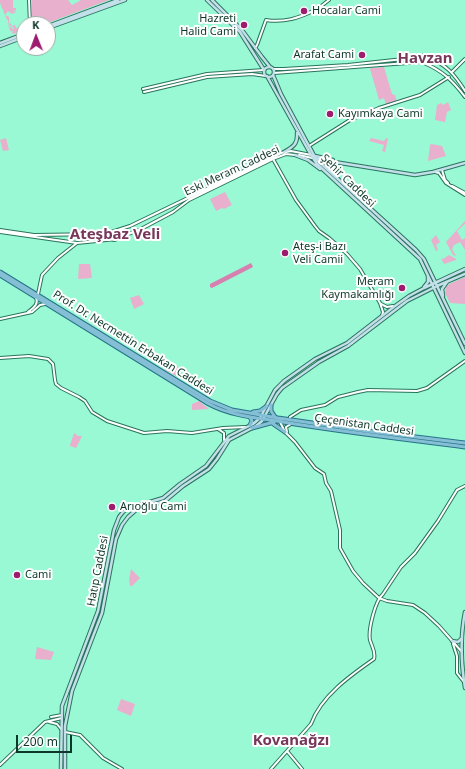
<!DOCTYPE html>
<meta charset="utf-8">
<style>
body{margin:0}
#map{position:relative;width:465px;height:769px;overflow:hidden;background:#99f9d4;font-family:"Noto Sans",sans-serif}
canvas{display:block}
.north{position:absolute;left:16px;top:16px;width:40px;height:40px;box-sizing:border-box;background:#fff;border:1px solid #9eafa9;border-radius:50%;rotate:359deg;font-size:11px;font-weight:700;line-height:16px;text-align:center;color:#0d3729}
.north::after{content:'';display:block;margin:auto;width:14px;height:18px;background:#9e1c6f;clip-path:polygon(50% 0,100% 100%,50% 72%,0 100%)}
.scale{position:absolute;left:16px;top:735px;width:56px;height:18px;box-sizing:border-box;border:2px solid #0d3729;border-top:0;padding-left:5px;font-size:12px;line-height:14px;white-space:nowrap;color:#0d3729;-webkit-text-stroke:3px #fff;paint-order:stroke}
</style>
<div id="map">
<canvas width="465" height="769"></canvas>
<div class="north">K</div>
<div class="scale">200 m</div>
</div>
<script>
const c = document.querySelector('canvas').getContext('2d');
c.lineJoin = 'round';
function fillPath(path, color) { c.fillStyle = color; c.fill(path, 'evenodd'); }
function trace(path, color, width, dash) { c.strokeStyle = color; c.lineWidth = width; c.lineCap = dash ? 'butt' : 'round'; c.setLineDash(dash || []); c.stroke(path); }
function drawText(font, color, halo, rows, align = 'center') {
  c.font = font + ' "Noto Sans",sans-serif'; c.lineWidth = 4; c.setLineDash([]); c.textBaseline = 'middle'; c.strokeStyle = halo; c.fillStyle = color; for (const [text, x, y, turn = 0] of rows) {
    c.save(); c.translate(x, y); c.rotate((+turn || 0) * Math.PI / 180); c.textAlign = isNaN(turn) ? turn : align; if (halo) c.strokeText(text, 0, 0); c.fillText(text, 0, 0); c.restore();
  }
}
const green = new Path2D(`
 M0 0H13V8H16V10L11 12 16 11V12L12 14 8 11 5 15 9 17V23H8V19L7 20 0 3Z
 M32 0H68L72 5 81 0H109L45 24H32Z
 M10 23 13 27 12 26 15 25 16 28 22 27 24 24V30L13 34 12 33 13 30 11 32 8 25 13 29 14 28 8 24Z
 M384 67 392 94 395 95 397 102 386 105 384 98 379 100 370 69 371 68Z
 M448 102 451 110 447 112 445 122 435 120 437 105 441 103 443 105Z
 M6 138 9 150 3 151 0 140Z
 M371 138 384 141 386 138 388 139 385 152 382 151 384 145 369 141Z
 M431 144 442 146 446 156 428 161 430 145Z
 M225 192 232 205 224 209 222 208 216 211 210 199Z
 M465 221V224L457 231 462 240 465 238V250L460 242 454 245 452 249 456 256 453 255 446 242Z
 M436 235 440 242 436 245 438 250 436 251 431 240Z
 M449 255 456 259V260L444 264 441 258 443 259Z
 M79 264H90L92 278 78 279Z
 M465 277V304L450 303 445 293 446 287 449 284Z
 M139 295 144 304 134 309 130 298Z
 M170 362H172L180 369 176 376 165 370Z
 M199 401 209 409 192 410V404Z
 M74 433 78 436H82L76 448 70 446V445Z
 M131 569 140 578 132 586H130L129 580Z
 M37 647 54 652 51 660 35 659Z
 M121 699 135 704 131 716 117 710Z`);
const forest = new Path2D(`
 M251 263 253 267 212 288 210 287V284Z`);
const tertiary = new Path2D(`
 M29 0 30 24
 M320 7H316V11L320 12 321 10 320 7 329 0
 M255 48 257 45 266 20C284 23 299 18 315 10
 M427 57C446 64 455 75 465 91
 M424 63C443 71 453 81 465 97
 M273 69H284L348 65 422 57
 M452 72 465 59
 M274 73 421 62
 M143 89 207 74 264 70
 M144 92 207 77 252 74 266 76
 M309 146 350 120 379 108 420 95 449 77
 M299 155 312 158
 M273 159 296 200 315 226 319 231 329 238 347 254 360 269 380 303 383 312 382 316
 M442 170 445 180 448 183
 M435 172 439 173 446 183 465 195
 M452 186 465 193
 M0 230 34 235 105 234 130 226 281 153 291 151 311 155
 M0 232 77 243 116 239 141 229 173 212 189 200 273 159 286 154 295 155
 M110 236a4 4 0 1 1 8 0a4 4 0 1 1-8 0Z
 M38 294 42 275 58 258 77 243
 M381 304 387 307 393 306
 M28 312C33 308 39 304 36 298
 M0 319 32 312 40 305 45 304
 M0 358 29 356 48 359 53 364 55 380 56 384 61 388 79 397 85 401 92 412 107 421 144 433 167 431 192 433 223 428 246 427
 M290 417 301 410 325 405 338 397 358 392 368 390 417 391 427 388 465 361
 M280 422 285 432 295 442 315 468 324 474 326 483 331 491 340 530V548L353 571 363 583 379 598 387 601 413 605 425 613 439 626 462 652
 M218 429 224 433V440
 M287 432 286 427 291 424
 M453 644 457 656V673L464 682
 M51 717 62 715
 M49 722 57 724 61 729
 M65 732 80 735 103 758 122 769
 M287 751 302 769
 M0 765 45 722 62 718
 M271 769 311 724C321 696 351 675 374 659 376 652 372 647 370 640 368 630 375 601 383 594L401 567 415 553 438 521 457 490 465 486`);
const secondary = new Path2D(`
 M207 0 240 32 264 70
 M212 0 242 30 262 57 270 67
 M48 26 118 0
 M48 28 125 0
 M0 43 24 34
 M0 46 24 37
 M420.5 59a3.5 3.5 0 1 1 7 0a3.5 3.5 0 1 1-7 0Z
 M264 72a5 5 0 1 1 10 0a5 5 0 1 1-10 0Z
 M273 75 281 94 316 159 416 250 424 259 465 344
 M267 76 311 155 317 164 420 259 465 353
 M284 152C293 147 298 144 297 133
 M295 155 308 160 320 169
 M315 156 333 160
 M316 159 415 175 433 172 465 163
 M424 287 428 282V276
 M443 296 442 289 447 282
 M465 612C460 637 461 663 465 688
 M452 641 458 642 461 639
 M61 769 62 706 98 611 114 530 119 517 123 512 127 509 163 498 180 484 206 466 229 436 253 424 260 418 275 390 284 381 315 359 347 343 395 306 409 296 424 288 465 269
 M65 769V726L72 691 102 613 116 539 122 525 128 517 136 510 165 501 183 486 209 469 217 459 229 440 256 426 262 421 277 394 282 388 319 362 348 346 407 301 437 286 465 274`);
const primary = new Path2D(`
 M0 272 210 401 232 410 278 418 367 431 465 443
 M0 275 209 404C231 416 259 418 283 422 343 432 404 439 465 447
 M271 405V411L275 417
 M253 412 260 411 267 406
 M272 423 285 432
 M250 425 252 421 250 417
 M252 428 274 422`);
const markers = [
 [304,11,4,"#9e1c6f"],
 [244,25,4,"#9e1c6f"],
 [362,55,4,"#9e1c6f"],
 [330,114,4,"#9e1c6f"],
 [285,253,4,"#9e1c6f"],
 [402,288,4,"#9e1c6f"],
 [112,507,4,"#9e1c6f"],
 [17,575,4,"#9e1c6f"]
];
const poiNames = [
 ["Hocalar Cami",312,11],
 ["Hazreti",236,19,"right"],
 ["Halid Cami",236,32,"right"],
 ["Arafat Cami",354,55,"right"],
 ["Kayımkaya Cami",338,114],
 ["Ateş-i Bazı",293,247],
 ["Veli Camii",293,260],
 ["Meram",394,282,"right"],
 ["Kaymakamlığı",394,295,"right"],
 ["Arıoğlu Cami",120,507],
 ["Cami",25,575]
];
const streetNames = [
 ["Eski Meram Caddesi",232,171,-25],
 ["Şehir Caddesi",348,181,44],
 ["Prof. Dr. Necmettin Erbakan Caddesi",133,343,32],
 ["Çeçenistan Caddesi",364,425,8],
 ["Hatıp Caddesi",98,571,-79]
];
const districtNames = [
 ["Havzan",425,59],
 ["Ateşbaz Veli",115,235],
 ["Kovanağzı",291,741]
];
fillPath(green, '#e8b0cc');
fillPath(forest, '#d77fae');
trace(tertiary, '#29745b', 4);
trace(secondary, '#29745b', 4.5);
trace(primary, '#267487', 5);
trace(tertiary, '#fff', 2);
trace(secondary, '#c2dfea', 2.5);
trace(primary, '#85bfd6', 3);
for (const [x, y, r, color] of markers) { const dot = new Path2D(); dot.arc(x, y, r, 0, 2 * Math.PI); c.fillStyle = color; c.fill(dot); trace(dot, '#fff', 1.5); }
drawText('11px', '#0d3729', '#fff', poiNames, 'left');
drawText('11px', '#0d3729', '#fff', streetNames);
drawText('bold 15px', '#77375b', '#fff', districtNames);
</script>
